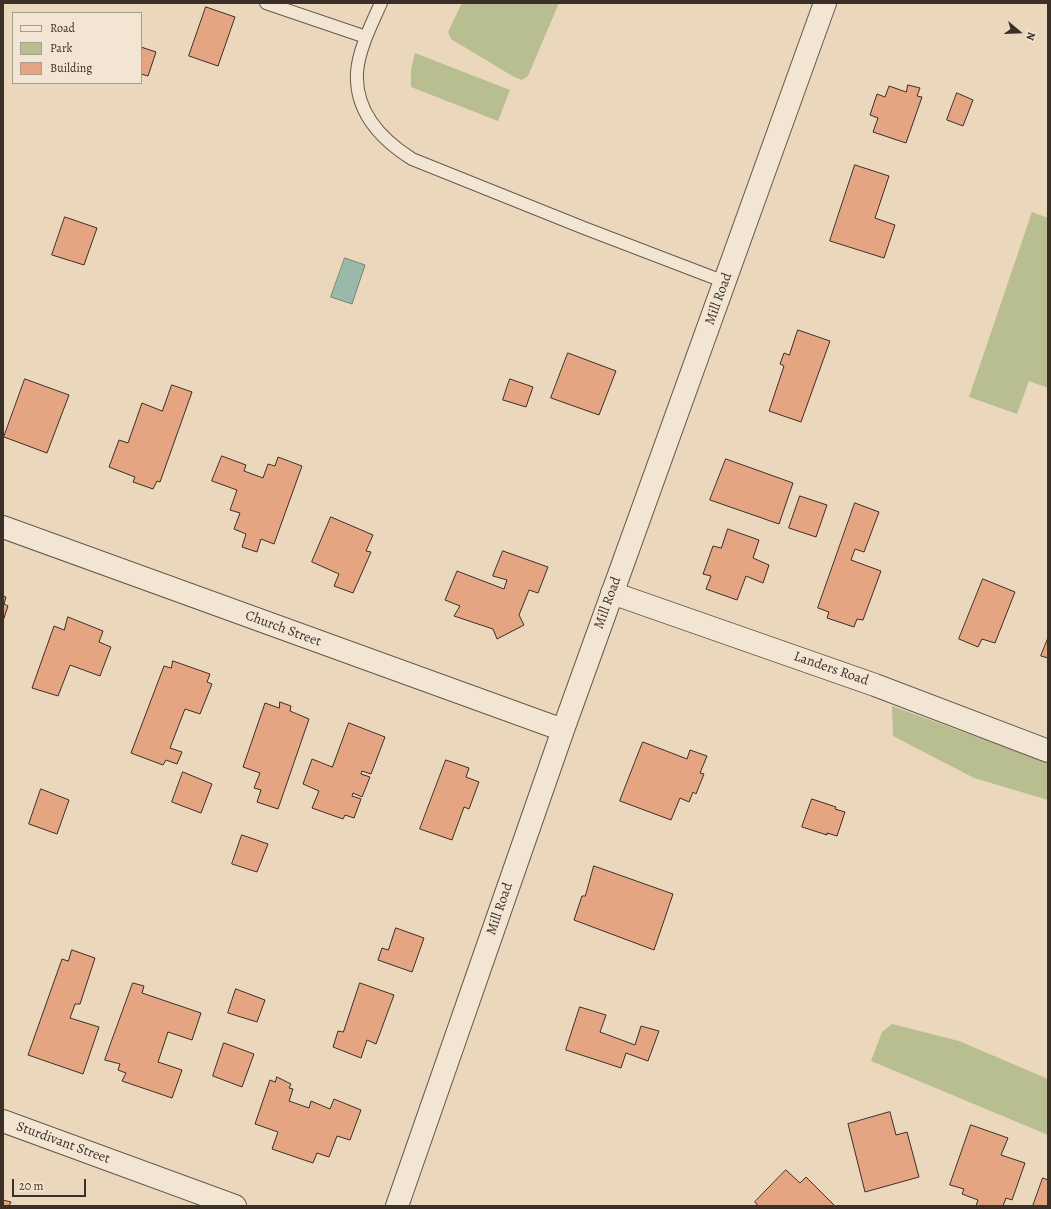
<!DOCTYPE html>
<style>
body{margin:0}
#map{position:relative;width:1051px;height:1209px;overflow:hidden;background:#ebd7bc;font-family:Alegreya,serif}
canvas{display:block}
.frame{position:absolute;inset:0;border:4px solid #3a3027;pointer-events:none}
.legend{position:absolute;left:12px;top:12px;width:130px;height:72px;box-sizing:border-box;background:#f2e5d3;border:1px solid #a89d8e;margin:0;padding:5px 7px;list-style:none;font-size:12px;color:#3a3027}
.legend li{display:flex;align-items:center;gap:8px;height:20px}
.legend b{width:20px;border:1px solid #a89d8e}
.north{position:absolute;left:999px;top:12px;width:40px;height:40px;-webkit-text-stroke:3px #f2e5d3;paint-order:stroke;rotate:109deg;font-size:11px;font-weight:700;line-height:16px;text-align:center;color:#3a3027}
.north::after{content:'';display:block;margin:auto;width:14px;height:18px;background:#3a3027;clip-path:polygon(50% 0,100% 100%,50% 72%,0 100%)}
.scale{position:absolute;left:12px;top:1179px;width:74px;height:18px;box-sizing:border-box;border:2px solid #3a3027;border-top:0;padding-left:5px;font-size:12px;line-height:14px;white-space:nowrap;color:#3a3027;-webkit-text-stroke:3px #f2e5d3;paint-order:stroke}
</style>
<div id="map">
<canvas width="1051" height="1209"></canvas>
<div class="frame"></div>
<ul class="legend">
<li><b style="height:5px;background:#f2e5d3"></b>Road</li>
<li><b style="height:11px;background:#b8be90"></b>Park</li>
<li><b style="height:11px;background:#e5a482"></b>Building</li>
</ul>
<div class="north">N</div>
<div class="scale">20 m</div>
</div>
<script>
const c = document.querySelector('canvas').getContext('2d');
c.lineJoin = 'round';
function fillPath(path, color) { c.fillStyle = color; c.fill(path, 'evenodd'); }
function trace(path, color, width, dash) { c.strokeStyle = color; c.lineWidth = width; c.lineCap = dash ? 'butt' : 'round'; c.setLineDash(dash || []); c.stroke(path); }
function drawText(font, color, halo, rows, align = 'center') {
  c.font = font + ' Alegreya,serif'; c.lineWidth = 4; c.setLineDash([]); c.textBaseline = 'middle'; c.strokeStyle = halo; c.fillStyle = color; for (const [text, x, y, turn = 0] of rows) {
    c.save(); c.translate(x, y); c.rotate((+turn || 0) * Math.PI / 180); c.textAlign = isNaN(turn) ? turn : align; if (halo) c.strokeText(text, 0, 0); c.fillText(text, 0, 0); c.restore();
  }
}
const green = new Path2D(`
 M462 3H559L528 76 522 80 514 77 451 39 448 32Z
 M415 53 510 90 498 121 411 87V70Z
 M1032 212 1048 218V388L1029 381 1017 414 969 397Z
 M892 706 1048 763V800L974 778 893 736Z
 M892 1024 959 1041 1048 1079V1135L871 1061 882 1032Z`);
const water = new Path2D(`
 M345 258 365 265 352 304 331 297Z`);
const building = new Path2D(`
 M206 7 235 17 218 66 189 56Z
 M141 47 156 52 148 76 141 74Z
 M908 85 920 88 917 96 922 97 906 143 873 132 878 118 870 115 877 94 885 97 889 86 906 92Z
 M957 93 973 100 963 126 947 120Z
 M855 165 889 176 875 218 895 225 884 258 830 241Z
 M65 217 97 228 84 265 52 255Z
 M798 330 830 341 801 422 769 411 784 366 780 364 784 353 789 355Z
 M568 353 616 371 599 415 551 398Z
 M25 379 69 395 47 453 4 437Z
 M510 379 533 387 526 407 503 400Z
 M172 385 192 392 160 482 157 481 153 489 133 482 135 477 109 467 119 440 128 443 142 403 162 411Z
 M222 456 246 465 244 471 263 478 268 464 275 466 278 457 302 466 274 544 261 539 257 552 242 547 246 534 234 529 240 513 230 510 237 490 212 481Z
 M726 459 793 483 779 524 710 500Z
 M800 496 827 505 816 537 789 528Z
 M855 503 879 512 864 552 855 549 851 560 881 571 863 620 857 619 854 627 827 618 829 612 818 608Z
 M331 517 373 535 366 551 371 552 353 593 334 586 339 574 312 562Z
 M728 529 759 540 753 558 769 565 763 583 746 576 737 600 706 589 711 576 703 574 713 546 721 548Z
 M503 551 548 567 538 593 529 590 519 615 524 625 497 639 493 629 454 616 460 606 445 600 457 571 504 589 507 580 493 576Z
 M983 579 1015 592 995 643 982 639 978 647 959 639Z
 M3 596 6 597 4 604 8 606 3 621Z
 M68 617 103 631 99 642 111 647 100 676 70 665 58 696 32 688 54 626 64 630Z
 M1048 638V658L1041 656Z
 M173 661 210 674 207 682 212 684 200 714 185 709 170 748 182 752 177 764 166 760 163 765 131 753 164 666 171 668Z
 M280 702 291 706 290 711 309 719 278 809 257 802 261 790 254 788 260 773 243 767 265 703 279 708Z
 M349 723 385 737 371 774 362 771 361 774 370 777 362 797 353 793 352 796 361 799 354 818 345 815 343 819 312 808 319 791 303 784 312 759 332 767Z
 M643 742 687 759 690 750 707 756 700 773 704 774 696 794 693 792 689 802 680 798 671 820 620 801Z
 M446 760 469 768 466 777 479 782 469 809 464 807 452 840 420 829Z
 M183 772 212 784 201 813 172 802Z
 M41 789 69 800 57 834 29 824Z
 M812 799 836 807 835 809 845 812 837 836 827 833V835L802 827Z
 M242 835 268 844 257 872 232 864Z
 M594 866 673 894 654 950 574 920 582 896H585Z
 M396 928 424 938 412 972 378 960 382 948 388 950Z
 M72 950 95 958 80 1004H75L70 1018 99 1027 83 1074 28 1055 62 959 68 961Z
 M133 983 144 986 142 993 201 1013 192 1040 168 1032 158 1062 182 1070 172 1098 122 1081 126 1073 118 1070 120 1064 105 1060Z
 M360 983 394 995 376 1044 367 1040 361 1058 333 1047 338 1031 343 1032Z
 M236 989 265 1000 257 1022 228 1013Z
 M580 1007 606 1015 600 1032 635 1045 641 1026 659 1031 648 1061 626 1053 621 1068 566 1050Z
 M224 1043 254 1054 242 1087 213 1076Z
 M277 1077 291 1084 289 1088 293 1089 289 1101 309 1108 311 1101 330 1109 334 1099 361 1110 350 1140 337 1136 329 1157 317 1153 313 1163 272 1149 278 1132 255 1124 270 1080 275 1082Z
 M890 1112 896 1135 907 1132 919 1177 865 1192 848 1124Z
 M971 1125 1008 1138 1001 1155 1025 1163 1012 1200 1006 1198 1003 1206H976L978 1200 962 1194 964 1189 950 1185Z
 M786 1170 800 1183 806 1177 835 1206H758L755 1202Z
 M1043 1178 1048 1180V1206H1033Z
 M3 1200 11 1202 9 1206H3Z`);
const service = new Path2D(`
 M266 3 366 37
 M381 3C372 23 358 51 357 73 355 112 382 140 412 159L584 228 725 282`);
const minor = new Path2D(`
 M612 593 875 685 1048 751
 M3 1121 235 1206`);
const tertiary = new Path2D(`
 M3 527 563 730
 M397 1206 563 730 825 3`);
const streetNames = [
 ["Mill Road",719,299,-70],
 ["Mill Road",608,603,-70],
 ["Church Street",283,629,20],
 ["Landers Road",831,669,19],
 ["Mill Road",500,909,-71],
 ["Sturdivant Street",63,1143,20]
];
fillPath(green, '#b8be90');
fillPath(water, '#99baab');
trace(water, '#738376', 1);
fillPath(building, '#e5a482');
trace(building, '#3a3027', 1);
trace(service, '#665a4c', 14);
trace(minor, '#665a4c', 24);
trace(tertiary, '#665a4c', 24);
trace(service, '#f2e5d3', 12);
trace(minor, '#f2e5d3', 22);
trace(tertiary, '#f2e5d3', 22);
drawText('14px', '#3a3027', '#f2e5d3', streetNames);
</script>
